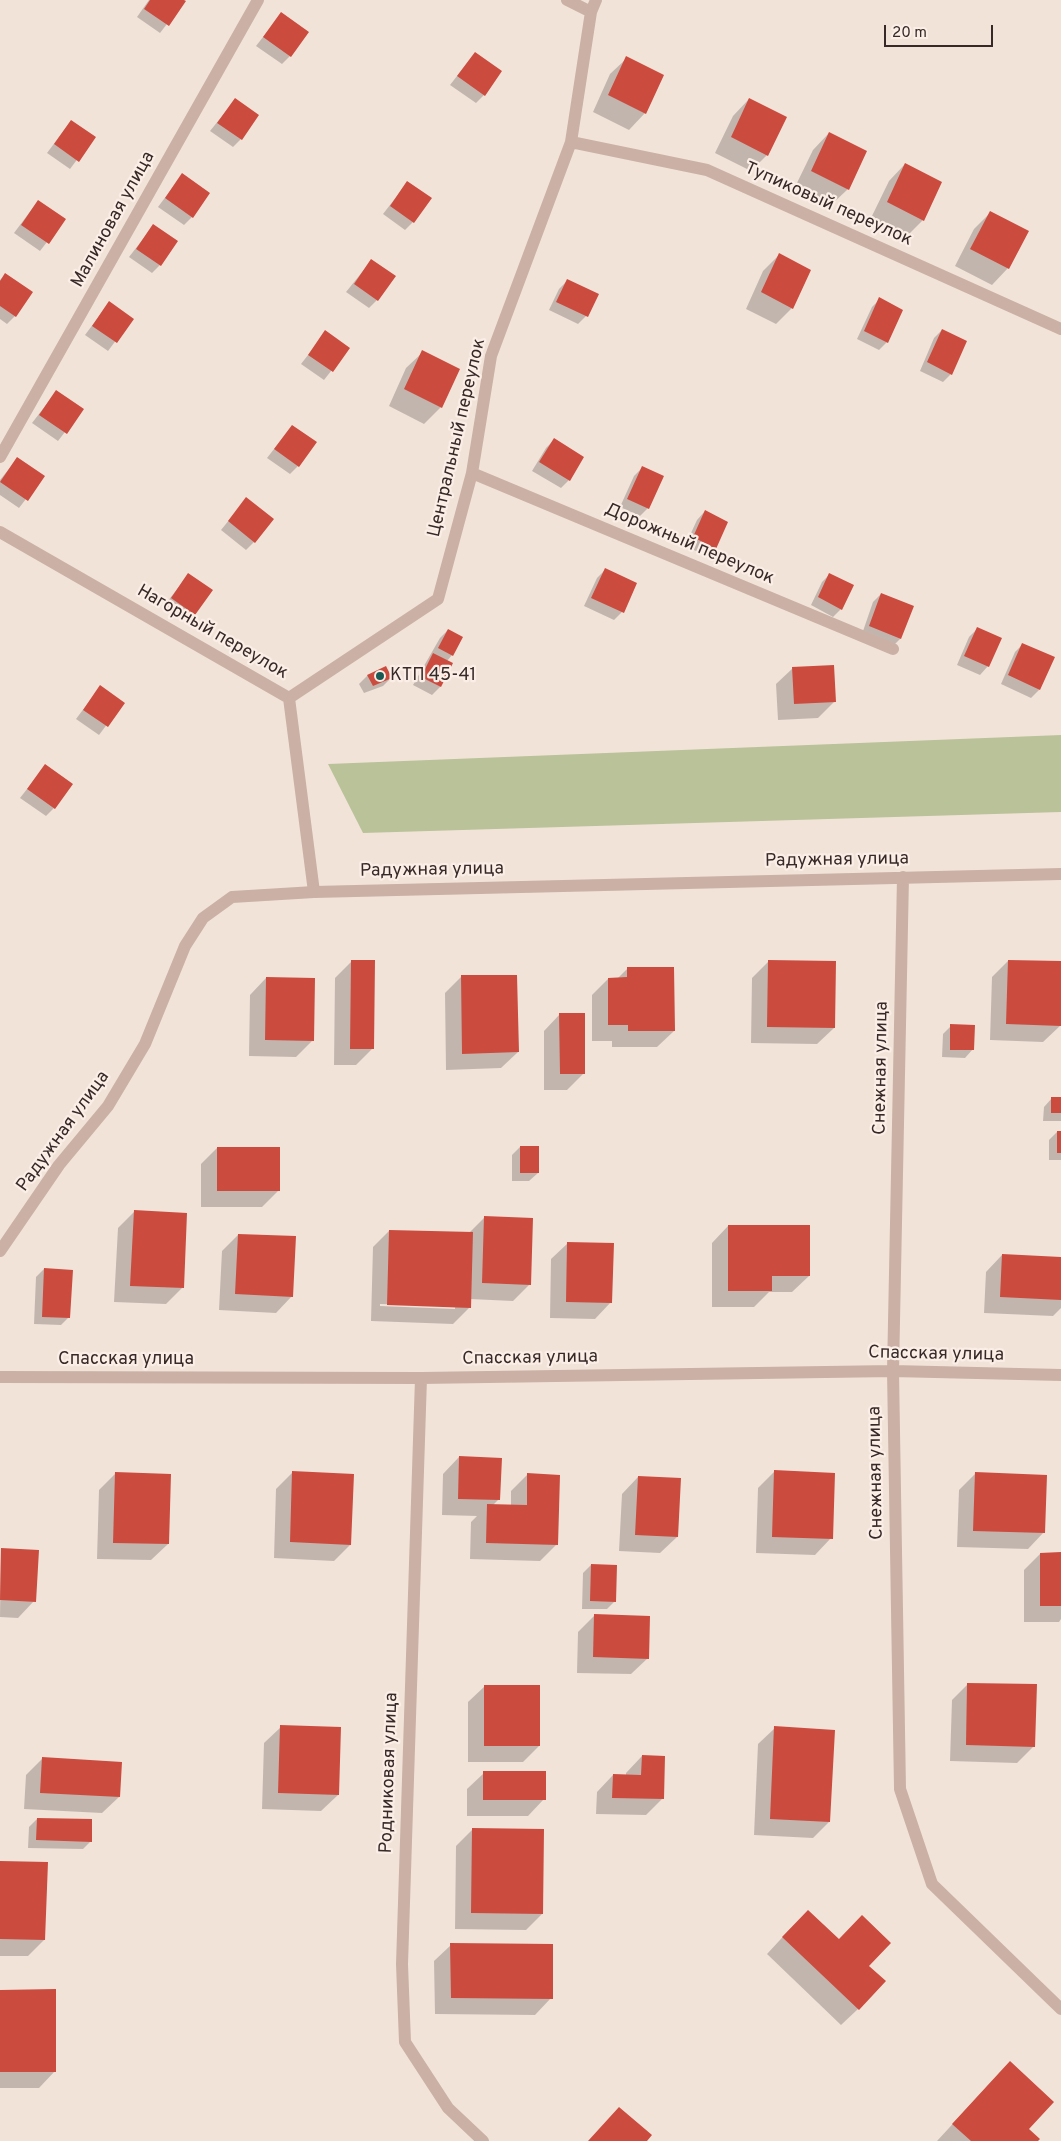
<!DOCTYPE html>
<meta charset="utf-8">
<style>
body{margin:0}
#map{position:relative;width:1061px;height:2141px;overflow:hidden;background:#f2e3d9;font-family:Overpass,sans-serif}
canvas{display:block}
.scale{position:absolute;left:884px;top:25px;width:109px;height:22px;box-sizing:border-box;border:2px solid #362927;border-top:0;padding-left:6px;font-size:15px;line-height:18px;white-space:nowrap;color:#362927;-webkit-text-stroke:4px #faeee6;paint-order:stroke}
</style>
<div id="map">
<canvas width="1061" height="2141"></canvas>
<div class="scale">20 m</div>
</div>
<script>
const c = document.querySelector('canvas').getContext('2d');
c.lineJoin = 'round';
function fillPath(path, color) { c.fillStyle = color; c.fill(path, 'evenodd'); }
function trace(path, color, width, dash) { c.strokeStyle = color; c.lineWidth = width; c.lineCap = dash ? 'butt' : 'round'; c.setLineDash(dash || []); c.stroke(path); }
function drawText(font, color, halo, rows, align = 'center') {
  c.font = font + ' Overpass,sans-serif'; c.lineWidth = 4.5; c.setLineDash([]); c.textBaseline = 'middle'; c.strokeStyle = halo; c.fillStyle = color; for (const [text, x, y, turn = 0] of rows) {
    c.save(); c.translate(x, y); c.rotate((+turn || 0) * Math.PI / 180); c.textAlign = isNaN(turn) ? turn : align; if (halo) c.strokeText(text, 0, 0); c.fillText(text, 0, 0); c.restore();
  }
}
const green = new Path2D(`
 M1061 735V812L363 833 328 764Z`);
const shadow = new Path2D(`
 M149 0H182L184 2 160 33 137 17Z
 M281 14 290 56 282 64 256 46Z
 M475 53 484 95 476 103 450 85Z
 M627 58 645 113 629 130 593 112 610 74Z
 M749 99 767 155 751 171 715 153 733 116Z
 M235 100 241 139 233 147 210 131Z
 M71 121 94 137 70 169 47 153Z
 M829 133 848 189 831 205 795 187 813 150Z
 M905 164 923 220 907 236 871 218 889 181Z
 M182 175 192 217 184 225 158 207Z
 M407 183 413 222 405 230 383 214Z
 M38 201 64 220 40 251 14 233Z
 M990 213 1008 268 992 285 955 266 974 229Z
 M154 225 160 265 152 273 129 257Z
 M779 255 792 308 776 324 746 309 763 271Z
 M371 261 377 300 369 308 346 292Z
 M6 274 15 316 7 324 0 319V280Z
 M567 281 597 294 586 316 578 324 549 310 559 289Z
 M880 299 887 342 879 350 857 339 872 307Z
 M109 303 132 319 108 351 85 335Z
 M942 330 951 374 943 382 920 371 934 338Z
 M326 332 349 348 324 380 301 364Z
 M423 352 458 370 441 407 424 424 389 406 406 368Z
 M56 392 82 410 58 441 32 423Z
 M292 426 298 466 290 474 267 458Z
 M554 440 569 480 561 488 532 471 546 448Z
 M17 459 43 477 19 508 0 495V480Z
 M642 468 648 508 640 516 620 507 634 476Z
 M246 499 254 542 246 550 221 530Z
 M705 511 727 522 715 548 707 556 685 546 697 520Z
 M605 570 622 612 614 620 584 606 597 578Z
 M830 574 841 609 833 617 811 605 822 582Z
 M188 575 194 614 186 622 164 606Z
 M881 594 900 639 892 647 862 634 873 602Z
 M977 629 1000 639 988 666 980 675 957 665 969 637Z
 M448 630 452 655 447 661 452 664 440 687 432 695 413 685 440 638Z
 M1023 644 1039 690 1031 698 1001 684 1015 652Z
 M793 668 834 702 818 718 778 720 776 684Z
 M367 676 391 678 383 686 364 693 359 684Z
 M100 687 123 703 99 735 76 719Z
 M45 766 54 808 46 816 20 798Z
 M769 961 834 1028 817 1044 751 1043 752 978Z
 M1008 961 1061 962V1025L1043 1042 990 1040 992 977Z
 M351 962 373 1048 356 1065H334L335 978Z
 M628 968 674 1031 657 1047H612V1041H592V995L608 979H617Z
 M461 977 518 1052 501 1068 446 1070 445 993Z
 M266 978 312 1041 296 1057 249 1056 250 995Z
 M560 1014 583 1074 567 1090H544V1031Z
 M951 1026 973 1049 965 1058 942 1057 943 1034Z
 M1052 1098 1061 1099V1121H1043L1044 1107Z
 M1057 1132H1061V1160H1049V1140Z
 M520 1147 538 1173 529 1181H512V1155Z
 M217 1148 279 1190 262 1207H201V1164Z
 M134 1212 182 1288 166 1304 114 1302 118 1228Z
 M485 1217 530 1284 513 1301 470 1299 469 1308 453 1324 371 1321 373 1247 389 1231 469 1233ZM380 1304 455 1306V1309L380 1306Z
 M728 1226 809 1276 792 1292H769L754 1307H712V1243Z
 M238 1235 292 1296 276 1313 219 1310 222 1251Z
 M568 1243 611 1302 595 1319 550 1318 551 1259Z
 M1002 1255 1061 1258V1308L1053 1316 984 1313 986 1272Z
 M44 1269 69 1317 61 1325 34 1324 36 1277Z
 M459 1457 499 1499 493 1505 511 1506V1491L528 1474 556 1545 540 1561 470 1559 471 1522 477 1516 442 1515 443 1474Z
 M293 1472 350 1545 334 1561 274 1558 276 1489Z
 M774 1472 831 1538 815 1555 756 1553 758 1488Z
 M115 1474 168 1544 151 1560 97 1559 99 1490Z
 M975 1474 1044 1532 1028 1549 957 1547 959 1490Z
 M638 1477 677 1537 660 1553 619 1551 622 1494Z
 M1 1549 34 1601 18 1618 0 1617Z
 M1061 1553V1619L1059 1622H1024V1570L1040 1554Z
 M591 1565 615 1601 607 1609H582L583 1573Z
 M595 1615 648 1658 631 1674 577 1673 578 1632Z
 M968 1684 1034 1746 1017 1763 950 1761 952 1700Z
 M485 1686 539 1746 523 1762H468V1702Z
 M281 1727 338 1795 321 1811 262 1809 264 1743Z
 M775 1728 829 1822 813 1838 754 1835 758 1744Z
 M642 1756 663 1798 646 1815 596 1814 597 1792 613 1775 626 1776V1773Z
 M42 1759 119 1797 102 1813 24 1809 26 1775Z
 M484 1773 544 1799 528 1816H467V1789Z
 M37 1819 91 1841 83 1849 28 1848 29 1827Z
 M473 1829 542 1914 526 1930 455 1929 456 1846Z
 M0 1862 44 1940 28 1956H0Z
 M791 1928 867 1966 858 2009 841 2025 767 1954Z
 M451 1945 551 1998 535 2015 435 2014 434 1961Z
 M0 1991 55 2071 39 2088H0Z
 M994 2079 1036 2141H937Z`);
const building = new Path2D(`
 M150 0H184L186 1 169 26 144 9Z
 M281 12 309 32 291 57 263 37Z
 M475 52 502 71 485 96 457 76Z
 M626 56 664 75 646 114 608 95Z
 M235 98 259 115 242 140 217 123Z
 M749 98 787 117 768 156 731 137Z
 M71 120 96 137 79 162 54 144Z
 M829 132 867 151 849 190 811 171Z
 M905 163 942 182 924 221 887 202Z
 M182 173 210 193 193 218 165 198Z
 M407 181 432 198 414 223 390 206Z
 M38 200 66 219 49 244 21 225Z
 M990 211 1029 231 1009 269 970 249Z
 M153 224 178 241 161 266 136 249Z
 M779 253 811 270 793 309 761 292Z
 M371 259 396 276 378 301 354 284Z
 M5 273 33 292 16 317 0 306V281Z
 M567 279 599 294 588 317 556 302Z
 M879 297 903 310 888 343 864 331Z
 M109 301 134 319 117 343 92 326Z
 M942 329 967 341 952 375 927 362Z
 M325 330 350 348 333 372 308 355Z
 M422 350 460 369 442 408 404 389Z
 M56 390 84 409 67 434 39 415Z
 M292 425 317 442 299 467 274 449Z
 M554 438 584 457 570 481 539 462Z
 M17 457 45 476 28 501 0 482Z
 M642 466 664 476 649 509 627 499Z
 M246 497 274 519 255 543 228 521Z
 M705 510 728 522 716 549 693 537Z
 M605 568 637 583 624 613 591 598Z
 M188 573 213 590 195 615 171 598Z
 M829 573 854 585 842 610 818 597Z
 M881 593 914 606 901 639 869 626Z
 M977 627 1002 638 989 667 964 656Z
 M448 629 463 637 453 656 438 648Z
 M1022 643 1055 657 1040 690 1008 675Z
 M433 653 453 663 441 687 421 677Z
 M834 665 836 702 794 704 792 667Z
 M386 666 392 678 373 686 367 675Z
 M100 685 125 703 108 727 83 710Z
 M45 764 73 784 55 809 27 789Z
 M351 960H375L374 1049H350Z
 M768 960 836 961 835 1028 767 1027Z
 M1008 960 1061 961V1026L1006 1024Z
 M627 967H674L675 1031H628V1025H608V978L627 977Z
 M461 975H517L519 1052 462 1054Z
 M266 977 315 978 314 1041 265 1040Z
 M559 1013H585V1074H560Z
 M950 1024 975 1025 974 1050H950Z
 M1051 1097H1061V1113H1051Z
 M1057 1131H1061V1153H1057Z
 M520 1146H539V1173H520Z
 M217 1147H280V1191H217Z
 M134 1210 187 1213 184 1288 130 1286Z
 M484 1216 533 1218 531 1285 482 1283Z
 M728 1225H810V1276H772V1291H728Z
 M389 1230 473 1232 471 1308 387 1305Z
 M238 1234 296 1236 293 1297 235 1294Z
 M567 1242 614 1243 612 1303 566 1302Z
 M1002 1254 1061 1257V1300L1000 1297Z
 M44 1268 73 1270 70 1318 42 1317Z
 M459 1456 502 1458 500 1500 458 1499Z
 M774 1470 835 1473 833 1539 772 1537Z
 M292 1471 354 1474 351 1545 290 1542Z
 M115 1472 171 1474 169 1544 113 1543Z
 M975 1472 1047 1475 1045 1533 973 1531Z
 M527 1473 560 1475 558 1545 486 1543 487 1504 527 1505Z
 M638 1476 681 1478 678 1537 635 1535Z
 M1 1548 39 1550 36 1602 0 1600Z
 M1061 1552V1606H1040V1553Z
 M591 1564 617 1565 616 1602 590 1601Z
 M594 1614 650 1616 649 1659 593 1657Z
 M967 1683 1037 1684 1035 1747 966 1745Z
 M484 1685H540V1746H484Z
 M280 1725 341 1727 339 1795 278 1793Z
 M774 1726 835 1730 830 1822 770 1819Z
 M642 1755 665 1756 664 1799 612 1798 613 1774 641 1775Z
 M42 1757 122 1762 120 1797 40 1793Z
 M483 1771H546V1800H483Z
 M37 1818 92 1819V1842L36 1840Z
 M472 1828 544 1829 543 1914 471 1913Z
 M0 1861 48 1862 45 1940 0 1939Z
 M808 1910 839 1939 862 1915 891 1943 869 1966 886 1981 859 2010 782 1937Z
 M450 1943 553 1944V1999L451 1998Z
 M56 1989V2072H0V1990Z
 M1010 2061 1054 2102 1029 2129 1040 2139 1038 2141H971L952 2124Z
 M619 2107 652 2135 647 2141H588Z`);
const lane = new Path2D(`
 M567 0 591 12
 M571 142 707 170 1061 329
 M0 457 258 0
 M472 473 893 649
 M0 532 289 698 314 892
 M289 698 438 599 472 473 491 356 571 142 591 12 596 0`);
const street = new Path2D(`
 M903 877 893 1371 900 1789 932 1884 1061 2009
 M0 1251 59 1165 108 1106 145 1044 185 946 203 918 232 897 314 892 1061 874
 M0 1377 421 1378 893 1371 1061 1375
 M421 1378 402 1964 405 2042 448 2108 483 2141`);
const markers = [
 [380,676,5,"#1a5954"]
];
const streetNames = [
 ["Тупиковый переулок",828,205,24],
 ["Малиновая улица",114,220,-61],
 ["Центральный переулок",458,438,-77],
 ["Дорожный переулок",689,545,23],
 ["Нагорный переулок",212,633,30],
 ["Радужная улица",837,861,-1],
 ["Радужная улица",432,871,-1],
 ["Снежная улица",882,1068,-89],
 ["Радужная улица",64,1132,-54],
 ["Спасская улица",936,1355,1],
 ["Спасская улица",530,1359,-1],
 ["Спасская улица",126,1360],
 ["Снежная улица",877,1473,-91],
 ["Родниковая улица",390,1773,-88]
];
const poiNames = [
 ["КТП 45-41",390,676]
];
fillPath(green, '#bac299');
fillPath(shadow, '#0003');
fillPath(building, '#cb4b3f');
trace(lane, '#cbb0a5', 12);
trace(street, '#cbb0a5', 12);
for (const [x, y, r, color] of markers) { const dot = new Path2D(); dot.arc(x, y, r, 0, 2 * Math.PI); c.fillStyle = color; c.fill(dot); trace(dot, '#faeee6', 2); }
drawText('18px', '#362927', '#faeee6', streetNames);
drawText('18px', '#362927', '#faeee6', poiNames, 'left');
</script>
